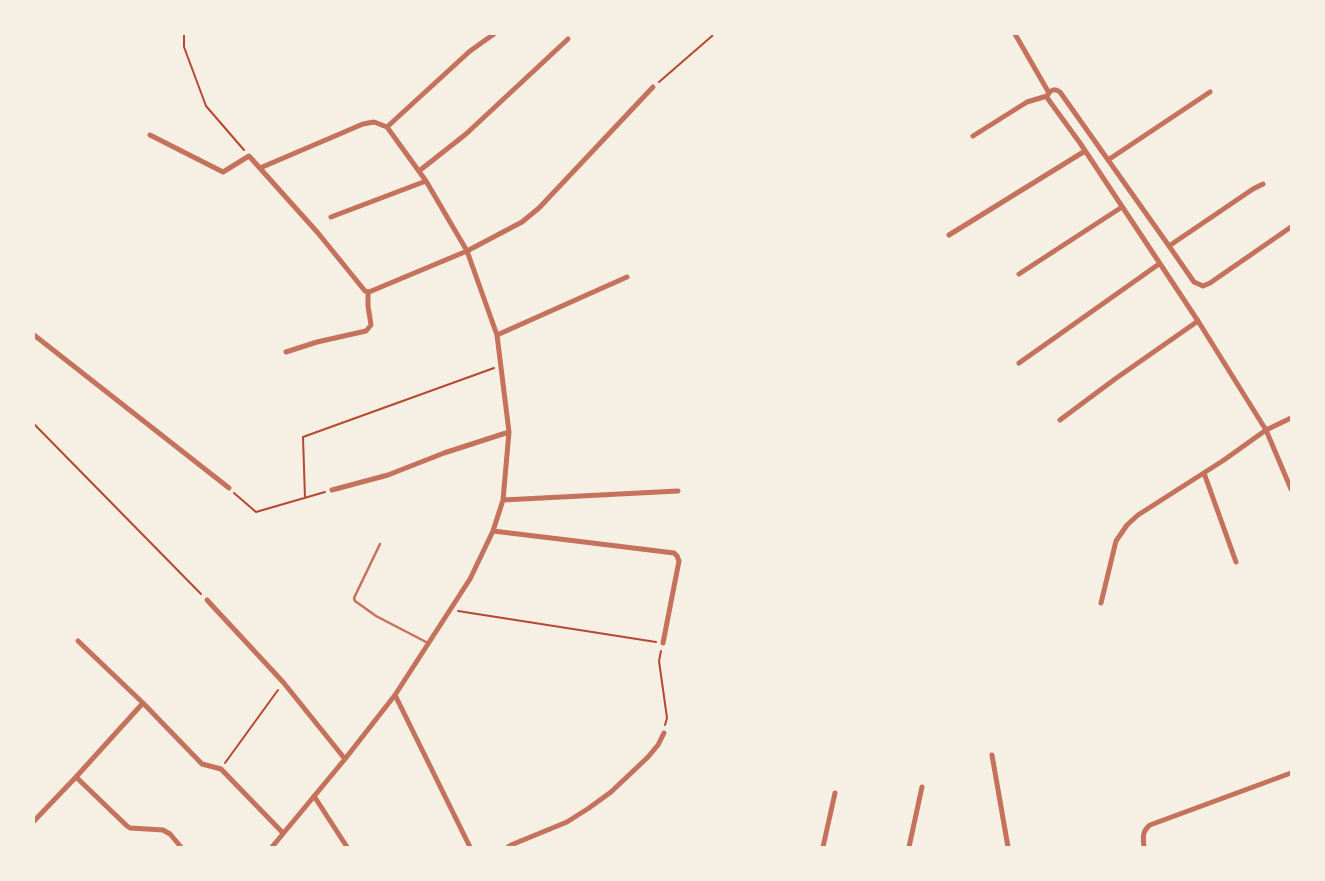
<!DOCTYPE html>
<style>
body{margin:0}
#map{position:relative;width:1325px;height:881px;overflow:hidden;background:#f6efe4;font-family:"Archivo Narrow",sans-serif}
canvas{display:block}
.frame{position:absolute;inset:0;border:35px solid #f6efe4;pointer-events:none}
</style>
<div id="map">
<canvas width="1325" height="881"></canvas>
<div class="frame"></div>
</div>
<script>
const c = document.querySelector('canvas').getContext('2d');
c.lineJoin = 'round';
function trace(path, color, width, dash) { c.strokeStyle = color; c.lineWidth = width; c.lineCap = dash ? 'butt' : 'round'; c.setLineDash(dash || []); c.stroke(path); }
const path = new Path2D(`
 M184 34V47L206 106 244 150
 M659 82 712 36 713 34
 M34 424 201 594
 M234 493 256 512 325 492
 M305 498 303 437 494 368
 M458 611 656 642
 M661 651 659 661 667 718 665 725
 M225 763 278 690`);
const service = new Path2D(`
 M380 544 354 598 355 601 376 616 428 643`);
const minor = new Path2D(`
 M1015 34 1049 93 1047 96 1048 99 1080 143 1198 321 1266 430 1291 489
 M1049 93C1052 89 1056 89 1060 92L1169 246
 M387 127 470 51 494 34
 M150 135 223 172 249 156 318 233 365 291 369 292 467 251 522 222 539 208 653 87
 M973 136 1027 102 1047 96
 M1108 160 1210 92
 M260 168 363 124 374 122 387 127 426 181 467 251 497 335 509 432 503 500 493 531 470 579 395 695 345 759 272 847
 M419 171 466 134 568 39
 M1263 184 1253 189 1169 246 1194 282 1203 286 1210 283 1291 227
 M331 217 426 181
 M949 235 1085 151
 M1019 274 1122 207
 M34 335 229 488
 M497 335 627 277
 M286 352 317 342 366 331 371 325 368 306V292
 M1019 363 1159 264
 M1060 420 1115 379 1198 321
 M1204 473 1236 562
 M332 490 388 475 444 453 509 432
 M503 500 678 491
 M493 531 576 541 674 553 677 556 679 561 663 643
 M207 600 283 682 345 759
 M1101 603 1116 541 1127 525 1138 515 1224 460 1266 430 1291 418
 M78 641 143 703 202 764 221 769 283 833
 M395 695 470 847
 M992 755 1008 847
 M76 777 127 826 130 828 163 830 170 834 181 847
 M314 796 347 847
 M34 821 76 777 143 703
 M508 847 511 845 567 822 589 808 611 792 648 757 658 745 664 733
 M823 847 835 793
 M909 847 922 787
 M1144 847C1143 838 1142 831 1150 825L1291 773`);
trace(path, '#b5482f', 2);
trace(service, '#c5725c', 2.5);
trace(minor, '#c5725c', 5);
</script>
